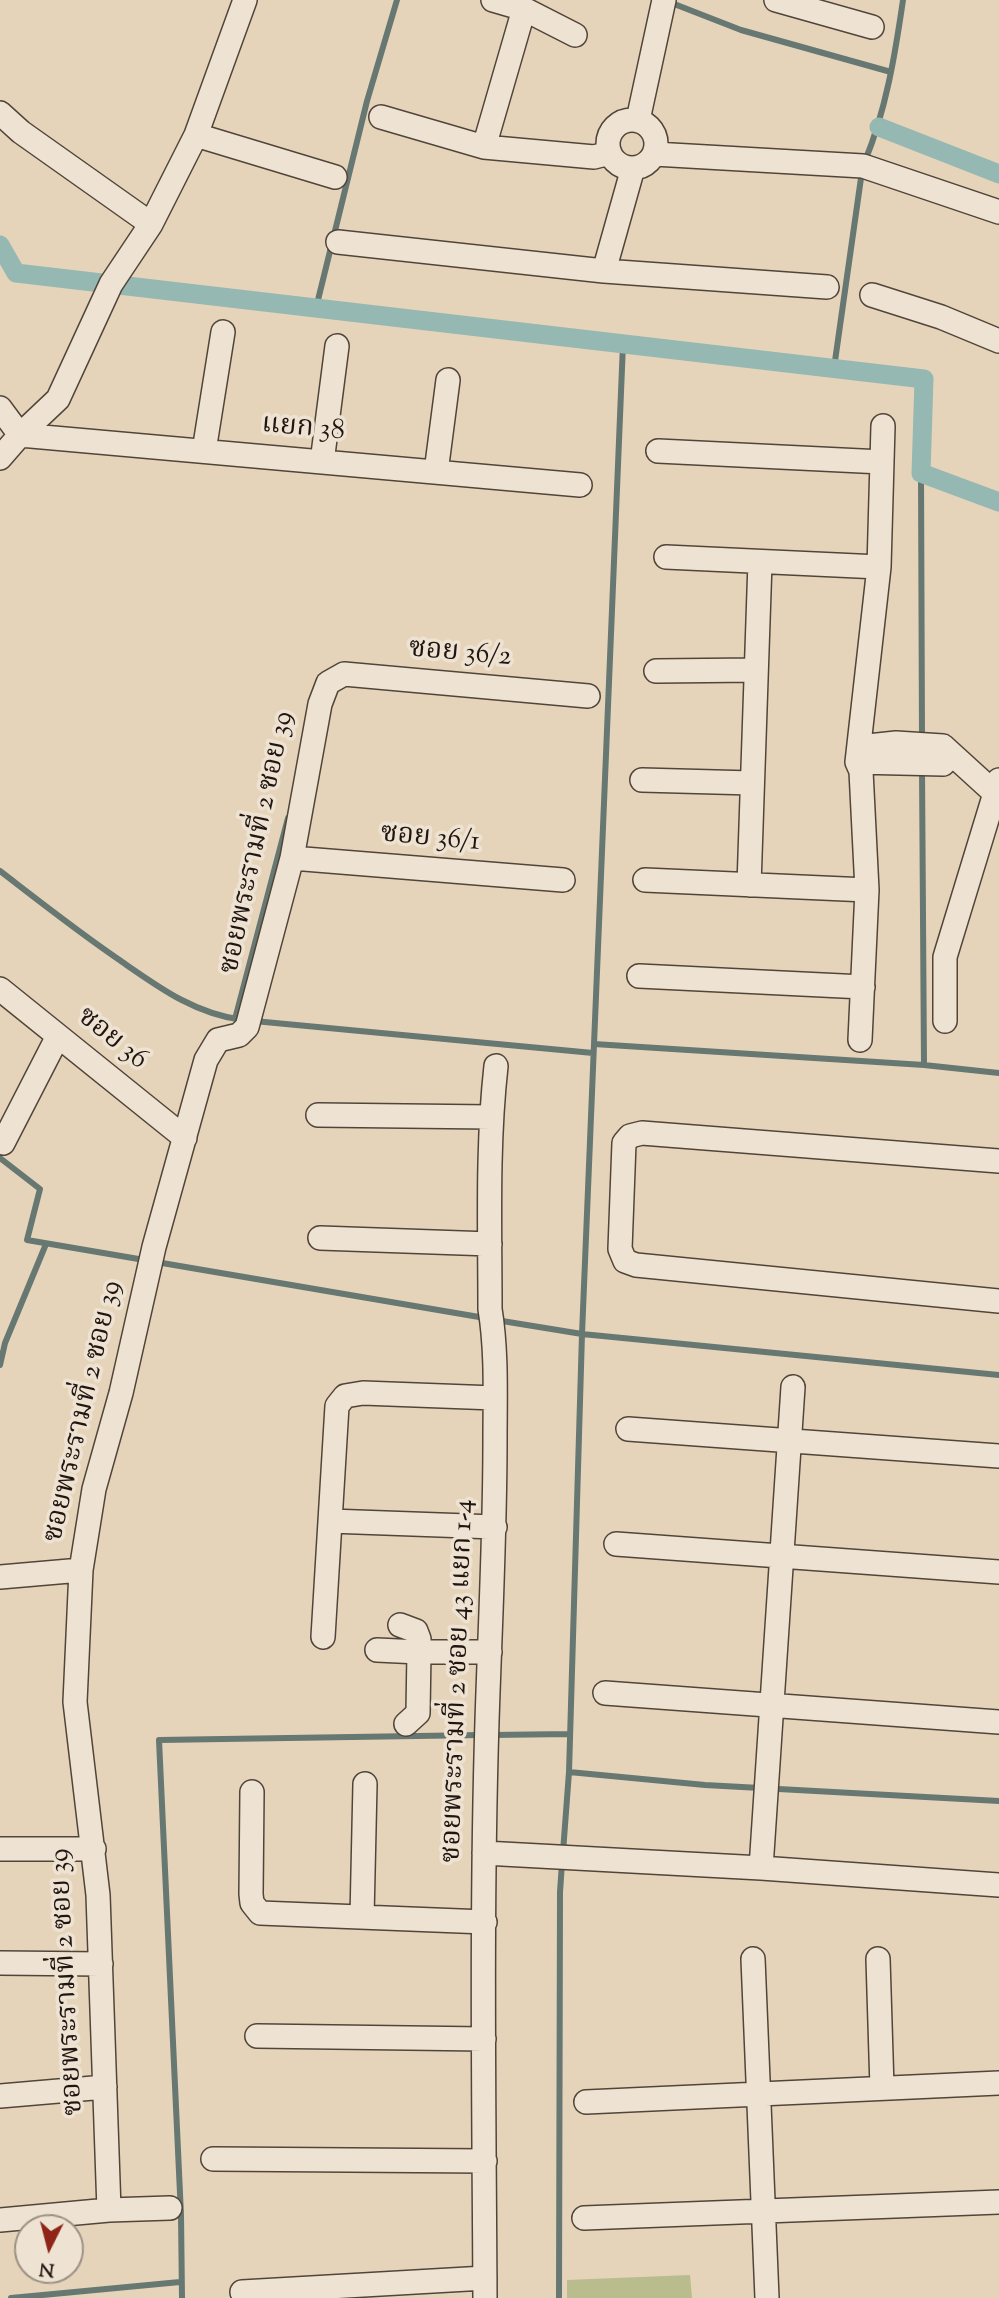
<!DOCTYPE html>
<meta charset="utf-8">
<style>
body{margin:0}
#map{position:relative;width:999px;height:2298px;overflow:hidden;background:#e5d4ba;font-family:"Sorts Mill Goudy",serif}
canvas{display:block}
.north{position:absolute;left:14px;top:2214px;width:70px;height:70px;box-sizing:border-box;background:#eee3d2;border:2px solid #9c9184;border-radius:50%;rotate:186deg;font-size:19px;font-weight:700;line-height:28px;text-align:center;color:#201510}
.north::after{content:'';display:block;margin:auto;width:24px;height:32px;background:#8f2418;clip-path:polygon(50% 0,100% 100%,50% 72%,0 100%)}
</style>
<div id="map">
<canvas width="999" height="2298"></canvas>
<div class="north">N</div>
</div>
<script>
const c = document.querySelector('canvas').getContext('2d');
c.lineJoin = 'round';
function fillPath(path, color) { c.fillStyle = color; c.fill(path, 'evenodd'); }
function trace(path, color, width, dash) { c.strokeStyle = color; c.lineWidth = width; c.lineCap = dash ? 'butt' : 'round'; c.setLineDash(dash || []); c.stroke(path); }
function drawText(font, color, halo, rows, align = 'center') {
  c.font = font + ' "Sorts Mill Goudy","Noto Serif Thai",serif'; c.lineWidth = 7; c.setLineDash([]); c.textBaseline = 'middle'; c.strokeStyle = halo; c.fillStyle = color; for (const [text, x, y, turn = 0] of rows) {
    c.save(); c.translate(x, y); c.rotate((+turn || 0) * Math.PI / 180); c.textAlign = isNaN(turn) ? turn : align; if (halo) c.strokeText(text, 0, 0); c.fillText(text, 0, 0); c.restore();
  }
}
const green = new Path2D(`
 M690 2275 692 2298H567V2280Z`);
const stream = new Path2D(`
 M669 2 741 30 891 72
 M865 161C886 110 895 55 903 0
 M316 308 367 101 397 0
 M834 368 862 171
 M921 473 922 741
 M922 769 924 1065
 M0 871C39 901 77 931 118 959 157 986 194 1014 243 1020
 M235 1019 288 818
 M254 1021 593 1053
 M594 1044 924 1065 999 1073
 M0 1158 40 1189 27 1240 485 1318
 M496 1320 582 1334 999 1375
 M0 1365 5 1343 46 1244
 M491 1735 570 1734
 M569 1772 705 1785 999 1801
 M563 1852 569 1772 582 1334 623 344
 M11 2298 180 2282
 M182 2298 181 2215 159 1740 481 1735
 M559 2298 560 1892 562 1863`);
const canal = new Path2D(`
 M879 127 999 174
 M0 245 16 273 924 379 921 473 999 502`);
const minor = new Path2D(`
 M493 0 524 9 575 35
 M776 0 872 27
 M0 113 21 132 151 224
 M381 117 484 147 594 157 610 153
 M638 120 664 0
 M608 144a24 24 0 1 1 48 0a24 24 0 1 1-48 0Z
 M196 135 335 177
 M484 147 524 9
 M654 154 863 166 999 212
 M338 242 604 271 827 287
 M604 271 633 168
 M872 295 941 317 999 341
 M0 408 20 435 580 485
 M204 451 223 332
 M658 451 882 462
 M0 458 20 435 58 399 111 284 151 224 196 135 245 0
 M322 462 337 346
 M436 472 448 380
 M666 557 879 567
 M656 671 756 670
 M859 747 896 743 943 746 999 797
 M857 762 943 764 952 755
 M642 780 752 783
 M292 858 563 880
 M645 880 867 890
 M749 885 760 562
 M639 976 863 987
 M0 989 185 1138
 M945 1021V957L999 780
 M860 1040 867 890 861 771 857 762 879 567 883 426
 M318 1115 491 1117
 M3 1143 58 1036
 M999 1161 642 1133 630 1136 624 1143 620 1249 625 1261 636 1265 999 1301
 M320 1238 490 1244
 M628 1429 999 1456
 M330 1521 495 1527
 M616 1544 999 1572
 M0 1577 81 1570
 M323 1637 337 1406 345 1396 363 1393 495 1398
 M377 1650 419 1652V1639L416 1631 400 1625
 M605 1693 999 1722
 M406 1724 418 1713 419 1652H490
 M252 1792 251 1894 252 1903 260 1913 485 1922
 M0 1849H94
 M484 1853 761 1868 999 1885
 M761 1868 793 1387
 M362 1917 365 1784
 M753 1959 767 2298
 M878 1959 882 2088
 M0 1963 101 1964
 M257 2036 484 2039
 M0 2096 105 2087
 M586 2102 999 2083
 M213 2159 485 2161
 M109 2210 170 2208
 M584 2218 999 2202
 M0 2220 109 2210 98 1895 75 1702 81 1570 94 1489 121 1393 154 1247 206 1060 218 1040 239 1035 247 1027 292 858 320 704 328 683 344 674 588 696
 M242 2292 485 2278
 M485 2298C484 2106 481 1913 487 1721 490 1628 495 1535 495 1441 495 1397 497 1352 490 1309 490 1228 487 1147 496 1066`);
const streetNames = [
 ["แยก 38",303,430,5],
 ["ซอย 36/2",460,655,5],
 ["ซอย 36/1",430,840,5],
 ["ซอยพระรามที่ 2 ซอย 39",259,843,-78],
 ["ซอย 36",111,1040,39],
 ["ซอยพระรามที่ 2 ซอย 39",85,1412,-77],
 ["ซอยพระรามที่ 2 ซอย 43 แยก 1-4",460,1681,-88],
 ["ซอยพระรามที่ 2 ซอย 39",69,1982,-93]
];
fillPath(green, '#b9bc8c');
trace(stream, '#677771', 6);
trace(canal, '#96b8b2', 19);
trace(minor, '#51453a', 26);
trace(minor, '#eee3d2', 23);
drawText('28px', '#201510', '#eee3d2', streetNames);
</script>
